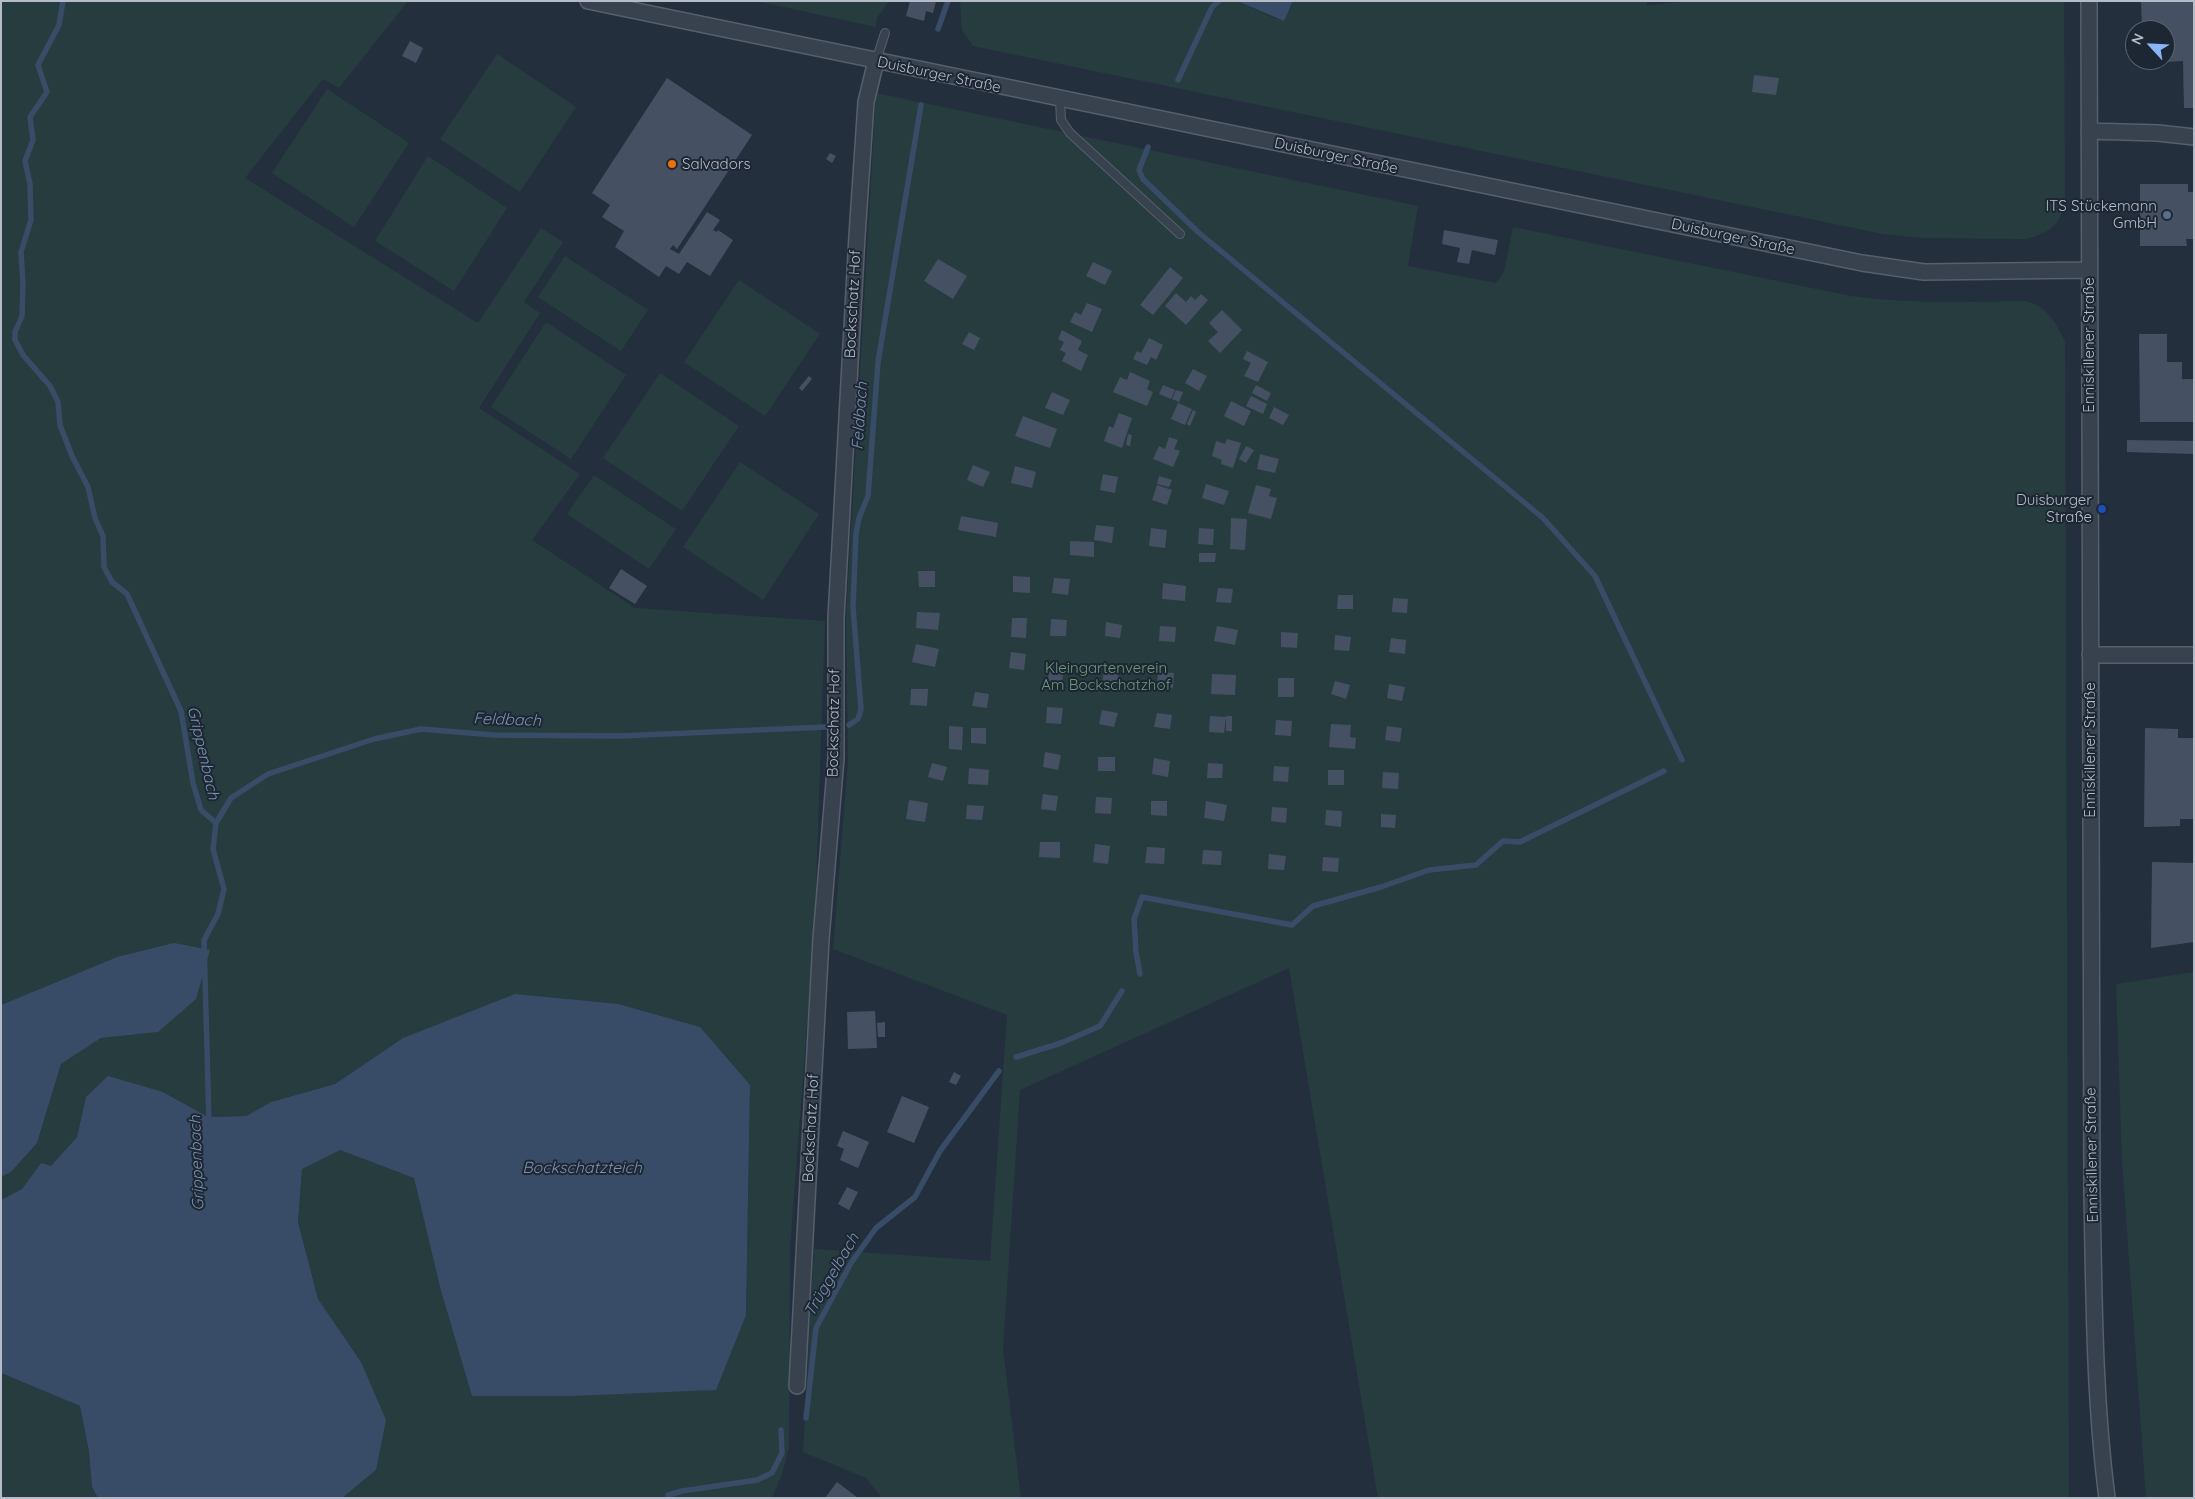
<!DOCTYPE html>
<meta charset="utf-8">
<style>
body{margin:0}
#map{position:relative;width:2195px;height:1499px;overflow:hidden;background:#242f3e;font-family:Quicksand,sans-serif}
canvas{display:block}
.frame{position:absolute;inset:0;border:2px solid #b4bcc9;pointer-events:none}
.north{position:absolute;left:2125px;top:20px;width:50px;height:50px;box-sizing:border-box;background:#1d2633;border:1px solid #59626f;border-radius:50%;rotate:295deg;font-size:14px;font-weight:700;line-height:20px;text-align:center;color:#b4bcc9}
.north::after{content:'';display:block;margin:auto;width:18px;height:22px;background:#8ab4f8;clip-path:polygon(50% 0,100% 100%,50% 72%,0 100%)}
</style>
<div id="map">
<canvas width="2195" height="1499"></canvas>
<div class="frame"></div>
<div class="north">N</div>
</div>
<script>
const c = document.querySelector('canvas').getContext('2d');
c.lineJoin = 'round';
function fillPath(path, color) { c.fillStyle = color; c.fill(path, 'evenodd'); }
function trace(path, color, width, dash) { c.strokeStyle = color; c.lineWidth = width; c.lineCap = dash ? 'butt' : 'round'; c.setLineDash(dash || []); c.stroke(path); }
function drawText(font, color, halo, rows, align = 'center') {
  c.font = font + ' Quicksand,sans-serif'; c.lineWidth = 4; c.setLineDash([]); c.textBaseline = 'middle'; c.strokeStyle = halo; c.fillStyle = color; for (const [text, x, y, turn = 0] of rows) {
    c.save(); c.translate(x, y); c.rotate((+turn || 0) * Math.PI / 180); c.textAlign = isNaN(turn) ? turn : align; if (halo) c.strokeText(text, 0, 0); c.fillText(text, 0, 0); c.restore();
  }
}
const green = new Path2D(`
 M1 1H408L339 88 323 79 245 178 478 323 541 228 563 242 524 302 540 313 479 408 580 474 532 540 635 608 825 621 815 918 790 1249 789 1448 782 1474 772 1498H342L376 1470 361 1362 318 1299 298 1222 302 1168 340 1150 414 1178 440 1287 746 1315 750 1085 403 1038 335 1084 271 1102 246 1116 208 1117 163 1092 86 1097 77 1137 50 1167 41 1163 22 1189 1 1200V1177L11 1172 37 1143 61 1064 101 1038 158 1032 117 957 1 1005Z
 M756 1H889L877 18 876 27Z
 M960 1H1237L1276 19 1290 10 1293 1H1647V5L1695 1H2064L2065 200C2060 226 2051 232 2026 239L1922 238 1883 234 973 46 962 30Z
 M497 54 576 107 520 192 440 139Z
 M327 89 409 143 354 227 272 173Z
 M876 93 1418 206 1408 266 1496 283 1504 272 1513 227 1851 296C1909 304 1966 302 2025 301 2047 306 2056 322 2065 342L2069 1498H1378L1289 968 1020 1090 1003 1349 1021 1498H882L866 1478 803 1452 814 1249 990 1261 1007 1015 833 949 848 761 846 617Z
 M428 156 507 208 454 291 375 241Z
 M565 256 648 310 621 351 538 297Z
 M739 280 820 334 765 416 684 362Z
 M546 322 626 375 571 459 491 407Z
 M660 373 739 426 682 511 603 458Z
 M740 462 819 514 763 600 683 547Z
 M594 475 676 529 649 569 567 514Z
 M2194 972V1498H2146L2122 1160 2116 984Z
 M1 1373 80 1406 89 1452 92 1487 98 1498H1Z`);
const water = new Path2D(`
 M1237 1H1293L1284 21Z
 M174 943 210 950 196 999 158 1032 101 1038 61 1064 37 1143 11 1172 1 1177V1005L117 957Z
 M515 994 618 1004 700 1027 750 1085 746 1315 716 1390 571 1396H472L440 1287 414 1178 340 1150 302 1169 298 1222 318 1299 361 1362 386 1420 376 1470 342 1498H98L92 1487 89 1452 80 1406 1 1373V1200L22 1189 41 1163 51 1166 77 1137 86 1097 108 1076 163 1092 208 1117 246 1116 271 1102 335 1084 403 1038Z`);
const stream = new Path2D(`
 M63 1 59 25 38 65 47 92 30 117 33 140 25 161 30 184 31 220 21 252 23 284 22 316 15 332V340L23 355 50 386 58 402 60 425 72 456 88 487 95 518 103 536 104 567 112 582 127 594 181 711 193 783 201 810 216 823
 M938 29 948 1
 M1178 80 1212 7 1219 1
 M1148 147 1139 170 1143 179 1198 232 1543 518 1595 576 1682 760
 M849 725 858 719 861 709 853 607 856 534 859 518 868 496 878 362 921 105
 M1140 974 1136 952 1134 919 1142 897 1292 925 1313 906 1381 887 1429 870 1476 865 1503 841 1520 842 1664 771
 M1016 1057 1061 1043 1100 1026 1122 991
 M209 1123 204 940 218 914 224 889 213 849 216 823 231 798 268 774 374 739 421 729 494 735 619 736 826 727
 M806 1418 816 1328 851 1263 876 1228 915 1197 940 1151 999 1071
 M668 1498V1495L682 1491 757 1480 772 1473 782 1453 781 1430`);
const building = new Path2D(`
 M910 1H936L933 13 926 11 924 21 906 16Z
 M2141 1H2194V108H2184L2183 61 2165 62V30H2142Z
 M410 41 423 48 416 63 402 56Z
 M2142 60H2157V62H2142Z
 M1754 75 1779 78 1776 95 1752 92Z
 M667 78 752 135 677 249 673 245 670 249 679 254 707 212 720 220 713 230 717 232 718 230 733 240 710 276 687 262 679 274 666 266 659 277 615 247 624 231 602 217 610 205 592 193Z
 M830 153 836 156 832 163 826 159Z
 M2140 184H2188V192H2194V239H2186L2187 246H2140Z
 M1444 230 1498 240 1495 255 1472 250 1469 264 1457 262 1460 248 1442 244Z
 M938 259 967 276 953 299 924 281Z
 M1093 262 1112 271 1105 285 1086 276Z
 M1170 267 1183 278 1153 315 1140 305Z
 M1176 293 1186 302 1191 296 1195 300 1201 294 1208 300 1186 325 1165 306Z
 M1087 303 1102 309 1092 332 1070 322 1075 312 1081 315Z
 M1222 310 1242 330 1220 353 1208 341 1218 332 1209 323Z
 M1062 330 1082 341 1078 350 1088 355 1081 371 1062 361 1066 353 1060 350 1064 342 1058 339Z
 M969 332 980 338 974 350 962 344Z
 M2139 334H2167V362H2182V379H2194V422H2140Z
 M1149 338 1163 345 1156 360 1151 357 1147 365 1133 359 1137 351 1141 353Z
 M1247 351 1268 362 1258 382 1244 376 1251 363 1243 359Z
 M1193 369 1207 376 1199 391 1185 383Z
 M1130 372 1150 381 1147 389 1153 392 1147 406 1113 392 1120 377 1127 380Z
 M809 376 812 379 802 391 799 388Z
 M1163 385 1175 390 1171 399 1159 394Z
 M1256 385 1271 393 1267 401 1252 393Z
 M1176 390 1183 392 1179 402 1172 399Z
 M1052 392 1070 400 1063 415 1045 408Z
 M1251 396 1267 404 1263 414 1246 406Z
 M1231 401 1251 411 1244 426 1224 416Z
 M1178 403 1192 409 1185 425 1171 419Z
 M1274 407 1289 415 1283 425 1269 418Z
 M1193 410 1196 412 1190 426 1187 424Z
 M1119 413 1132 418 1122 448 1104 441 1109 426 1113 428Z
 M1023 416 1057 429 1050 448 1015 436Z
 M1128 434 1132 435 1130 446 1126 445Z
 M1169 437 1178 440 1174 449 1180 451 1173 467 1153 459 1159 446 1165 449Z
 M1227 439 1241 443 1233 468 1221 464 1222 460 1212 456 1216 441 1225 444Z
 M2127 440 2194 441V454L2127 452Z
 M1246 446 1254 450 1246 463 1239 459Z
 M1260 454 1279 459 1275 473 1257 469Z
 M973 465 990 472 983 487 967 480Z
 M1015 466 1036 472 1032 488 1011 483Z
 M1103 474 1118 477 1115 493 1100 490Z
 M1159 476 1172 480 1169 487 1157 484Z
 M1206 484 1229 491 1224 505 1202 498Z
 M1157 485 1172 490 1167 505 1152 500Z
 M1256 485 1271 489 1269 496 1277 498 1271 519 1248 513Z
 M961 516 998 523 996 537 958 530Z
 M1231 518 1247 519 1245 550 1230 549Z
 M1096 525 1114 527 1112 543 1094 540Z
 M1151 528 1167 530 1165 548 1149 546Z
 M1199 528 1214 529 1213 545 1198 544Z
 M1070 541 1094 542V557L1070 555Z
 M1199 553H1216L1215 562H1199Z
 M621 569 647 586 635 604 609 588Z
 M918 571H935V587H919Z
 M1013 576 1030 577V593L1013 592Z
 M1054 578 1070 579 1068 595 1052 593Z
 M1163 583 1186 586 1185 601 1162 599Z
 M1218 588 1233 589 1231 603 1216 602Z
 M1338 595H1353V609H1337Z
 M1393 598 1408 599 1407 613 1392 612Z
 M917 612 940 613 938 630 916 628Z
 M1012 618H1027L1026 638 1011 637Z
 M1051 619 1067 620 1066 636H1050Z
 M1106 622 1122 625 1120 638 1105 636Z
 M1160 626 1176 627 1175 642 1159 641Z
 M1217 626 1238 630 1235 645 1214 641Z
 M1281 632 1298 633 1297 648 1281 647Z
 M1335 635 1351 637 1349 651 1334 650Z
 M1391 638 1406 640 1405 654 1389 652Z
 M916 644 939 649 935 667 912 662Z
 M1011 652 1026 654 1024 670 1009 668Z
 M1049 666 1064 667 1062 682 1048 681Z
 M1104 669 1119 670 1118 685 1102 684Z
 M1158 672 1174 673 1173 688 1157 686Z
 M1212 674 1236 675 1235 695 1211 694Z
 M1278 678H1294V697H1278Z
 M1335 681 1350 685 1346 699 1331 694Z
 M1389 684 1405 687 1402 701 1387 698Z
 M911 689H928L927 706 910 705Z
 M975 692 989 694 987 708 972 706Z
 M1047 707 1063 708 1061 724 1046 723Z
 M1102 710 1118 713 1114 727 1099 724Z
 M1157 713 1172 715 1170 729 1154 727Z
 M1210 716 1226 717 1224 733 1209 732Z
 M1226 716H1232V731H1226Z
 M1276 720 1292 721 1291 736 1275 735Z
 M1331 724 1351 725 1350 737 1356 738 1355 749 1329 747Z
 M949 726 963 727 962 750 949 749Z
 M1387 726 1402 728 1400 742 1385 740Z
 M971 728H986V744L971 743Z
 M2145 728 2178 729V738H2194V819H2180V826L2144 827Z
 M1045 752 1061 755 1058 770 1043 767Z
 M1098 757H1115V771H1098Z
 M1154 758 1170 761 1168 777 1152 774Z
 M932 763 947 767 943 781 928 777Z
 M1208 763 1223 764 1222 778H1207Z
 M1274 766 1289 767 1288 782 1273 781Z
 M969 768 989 770 988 785 968 784Z
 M1328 770H1344V785H1328Z
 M1383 772 1399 773 1398 789 1382 788Z
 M1043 794 1058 796 1056 811 1041 809Z
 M1096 797 1112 798 1111 814 1095 813Z
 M909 800 928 803 925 822 906 819Z
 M1151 801H1167V816L1151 815Z
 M1206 801 1227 805 1224 821 1204 818Z
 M967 805 984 806 982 820 966 819Z
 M1272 807 1287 808 1286 823 1271 821Z
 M1326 810 1342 811 1341 827 1325 825Z
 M1381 814 1396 815 1395 828 1381 827Z
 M1040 842H1060V858L1039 857Z
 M1095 844 1110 846 1108 864 1093 862Z
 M1147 847 1165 848 1164 864 1145 863Z
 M1203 850 1222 851 1221 865 1202 864Z
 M1269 854 1286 856 1284 870 1268 869Z
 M1323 857 1339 858 1338 872 1322 871Z
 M2152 862 2194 863V942L2151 948Z
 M875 1011 877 1048 848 1049 847 1012Z
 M885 1022V1037H878L877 1023Z
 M954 1072 961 1076 956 1085 949 1082Z
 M902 1096 929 1107 914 1143 887 1132Z
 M843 1131 869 1142 858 1168 840 1160 844 1149 837 1146Z
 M847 1187 858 1192 849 1210 838 1204Z
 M837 1482 858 1498H825Z`);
const service = new Path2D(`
 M876 61 885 33
 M1060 100 1061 120 1070 133 1180 234`);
const minor = new Path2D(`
 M588 1 1862 263 1924 272 2089 270
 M2089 1 2092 1194C2094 1295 2094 1397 2107 1498
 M2089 131 2158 133 2194 137
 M2090 655H2194
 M797 1386 821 939 836 758V618L857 236 866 102 876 61`);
const markers = [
 [672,164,5,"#e8710a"],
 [2167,215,5,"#5c6f8a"],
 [2102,509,5,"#1a4fb4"]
];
const streetNames = [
 ["Duisburger Straße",939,75,12],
 ["Duisburger Straße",1336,156,12],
 ["Duisburger Straße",1733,237,12],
 ["Bockschatz Hof",853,304,-87],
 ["Enniskillener Straße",2089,345,-90],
 ["Bockschatz Hof",834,723,-89],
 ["Enniskillener Straße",2090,750,-90],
 ["Bockschatz Hof",811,1128,-87],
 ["Enniskillener Straße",2092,1155,-91]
];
const poiNames = [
 ["Salvadors",682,164,"left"],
 ["ITS Stückemann",2157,206],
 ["GmbH",2157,223],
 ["Duisburger",2092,500],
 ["Straße",2092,517]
];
const parkNames = [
 ["Kleingartenverein",1106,668],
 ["Am Bockschatzhof",1106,685]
];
const waterNames = [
 ["Feldbach",860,416,-86],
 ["Feldbach",507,720,2],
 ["Grippenbach",203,753,77],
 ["Grippenbach",197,1163,-92],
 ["Bockschatzteich",582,1168],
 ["Trüggelbach",832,1275,-60]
];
fillPath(green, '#263c3f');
fillPath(water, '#394c67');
trace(stream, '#394c67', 5.5);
fillPath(building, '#455162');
trace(service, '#565f6c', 10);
trace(minor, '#565f6c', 18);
trace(service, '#38414e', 8);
trace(minor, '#38414e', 15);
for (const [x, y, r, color] of markers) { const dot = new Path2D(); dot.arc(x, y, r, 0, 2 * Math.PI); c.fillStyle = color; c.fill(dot); trace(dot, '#1d2633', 2); }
drawText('15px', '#b4bcc9', '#1d2633', streetNames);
drawText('15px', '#b4bcc9', '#1d2633', poiNames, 'right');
drawText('15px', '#6b9a76', '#1d2633', parkNames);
drawText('italic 16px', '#7c92b1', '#1d2633', waterNames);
</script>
